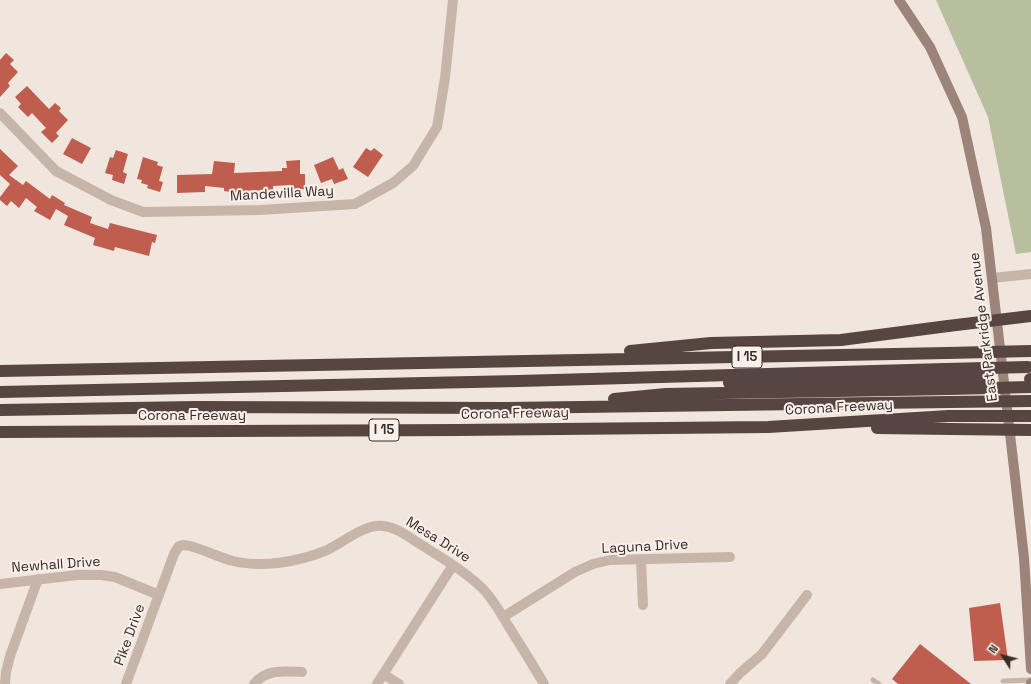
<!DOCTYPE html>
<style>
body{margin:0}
#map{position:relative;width:1031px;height:684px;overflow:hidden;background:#f1e6dd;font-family:"Space Grotesk",sans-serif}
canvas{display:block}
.north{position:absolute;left:983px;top:636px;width:40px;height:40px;-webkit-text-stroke:3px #f9f0ea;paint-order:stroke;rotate:306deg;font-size:11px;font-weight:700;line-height:16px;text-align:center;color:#362c29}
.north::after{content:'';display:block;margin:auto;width:14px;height:18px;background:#362c29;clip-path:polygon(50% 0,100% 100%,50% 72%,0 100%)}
</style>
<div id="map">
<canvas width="1031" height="684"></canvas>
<div class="north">N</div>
</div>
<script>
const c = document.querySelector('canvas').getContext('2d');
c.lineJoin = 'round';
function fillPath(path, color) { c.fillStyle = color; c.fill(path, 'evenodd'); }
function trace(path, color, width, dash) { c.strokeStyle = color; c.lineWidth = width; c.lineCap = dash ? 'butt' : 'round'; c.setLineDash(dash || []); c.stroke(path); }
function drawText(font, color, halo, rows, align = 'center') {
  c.font = font + ' "Space Grotesk",sans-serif'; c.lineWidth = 4; c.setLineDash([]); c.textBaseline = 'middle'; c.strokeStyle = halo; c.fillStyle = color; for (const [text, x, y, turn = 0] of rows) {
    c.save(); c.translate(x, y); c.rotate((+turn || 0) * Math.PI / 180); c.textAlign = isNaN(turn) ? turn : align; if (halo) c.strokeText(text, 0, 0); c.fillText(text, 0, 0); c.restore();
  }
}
const green = new Path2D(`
 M936 0H1031V252L1016 254 988 117Z`);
const building = new Path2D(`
 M6 53 14 60 10 64 18 72 8 83 10 86 0 97V60Z
 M27 86 49 109 55 103 61 108 59 111 68 120 56 133 59 136 52 143 41 132 46 128 32 113 28 117 18 107 21 104 15 97Z
 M72 138 91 148 82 164 63 154Z
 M366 148 371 151 374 148 383 155 368 177 353 167Z
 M0 149 18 166 9 175 23 185 26 181 50 199 52 195 65 203 64 205 92 217 90 223 108 229 110 223 157 235 155 243 152 242 149 256 115 247 114 251 93 245 95 238 64 225 68 216 56 209 50 220 34 211 37 207 26 198 19 208 11 201 7 206 0 200V197L10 184 0 175Z
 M116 150 128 154 123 172 127 174 124 184 112 180 113 175 105 173 110 157 113 158Z
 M143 157 158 162 157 165 163 167 159 181 163 182 160 192 147 188 148 185 141 183 142 180 137 179Z
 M333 157 339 170 343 168 348 179 334 184 332 179 321 183 314 165Z
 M300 160V174H305V189L291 190V185L273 186V190L238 191V193L224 191V188L205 186V192L177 193V175L212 174 214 161 235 163 234 173 282 171V168H287L286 161Z
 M1000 603 1008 660 974 661 969 608Z
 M920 644 971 684H898L892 679Z`);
const service = new Path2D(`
 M873 680 879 684
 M1003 681 1031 680`);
const minor = new Path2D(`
 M0 113 56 171 111 200 143 212 260 210 355 204 393 183 413 166 437 127 445 78 453 0
 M641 560 643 605
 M0 584 77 575H101L115 577 159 595
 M503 617 575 572 593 564 610 560 730 557
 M383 674 399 684
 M5 684 6 672 10 656 38 579
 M126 684 174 554 179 546 183 545 190 546C205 550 218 557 233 561 262 568 297 562 325 551 341 544 359 528 376 526 393 524 407 536 420 544 442 558 465 571 484 590 494 601 502 615 509 627 521 646 533 665 544 684
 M254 684C266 669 284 671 302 672
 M377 684 453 565
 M730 684 740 673 762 654 807 595`);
const tertiary = new Path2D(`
 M992 278 1031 274`);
const secondary = new Path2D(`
 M899 0 930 47 962 117 986 228 1015 477 1024 558 1031 669
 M1031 684V683`);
const motorway = new Path2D(`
 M630 351 711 343 841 340 948 326
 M0 371 947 353
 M1030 379H1031
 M729 383 950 380
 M0 392 519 381 945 369
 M614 399 666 394 950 389
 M0 410 196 407 507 408 949 402
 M877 428 951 429
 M0 432 457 430 768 427 949 416`);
const motorwayBridge = new Path2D(`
 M948 326 1031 316
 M947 353 1031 351
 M945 369 1028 367
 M950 380H987
 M950 389 1031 387
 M949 402 1031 401
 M949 416H1031
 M951 429 1031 430`);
const shields = [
 [747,357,30],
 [384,430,30]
];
const shieldNames = [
 ["I 15",747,357],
 ["I 15",384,430]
];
const streetNames = [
 ["Mandevilla Way",282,194,-3],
 ["East Parkridge Avenue",984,327,-97],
 ["Corona Freeway",839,408,-3],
 ["Corona Freeway",515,414,-1],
 ["Corona Freeway",192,416],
 ["Mesa Drive",438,540,32],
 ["Laguna Drive",645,547,-3],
 ["Newhall Drive",56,565,-4],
 ["Pike Drive",130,635,-70]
];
fillPath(green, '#b7bf9e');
fillPath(building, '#bf5e4e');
trace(service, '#c8b5aa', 5);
trace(minor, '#c8b5aa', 10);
trace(tertiary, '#c8b5aa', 10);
trace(secondary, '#9c847b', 10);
trace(motorway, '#574541', 12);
trace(motorwayBridge, '#574541', 12);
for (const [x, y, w] of shields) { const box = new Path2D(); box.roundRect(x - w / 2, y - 11, w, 22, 3); c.fillStyle = '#f9f0ea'; c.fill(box); trace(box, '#362c29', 1); }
drawText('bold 13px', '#362c29', null, shieldNames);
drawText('14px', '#362c29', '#f9f0ea', streetNames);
</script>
